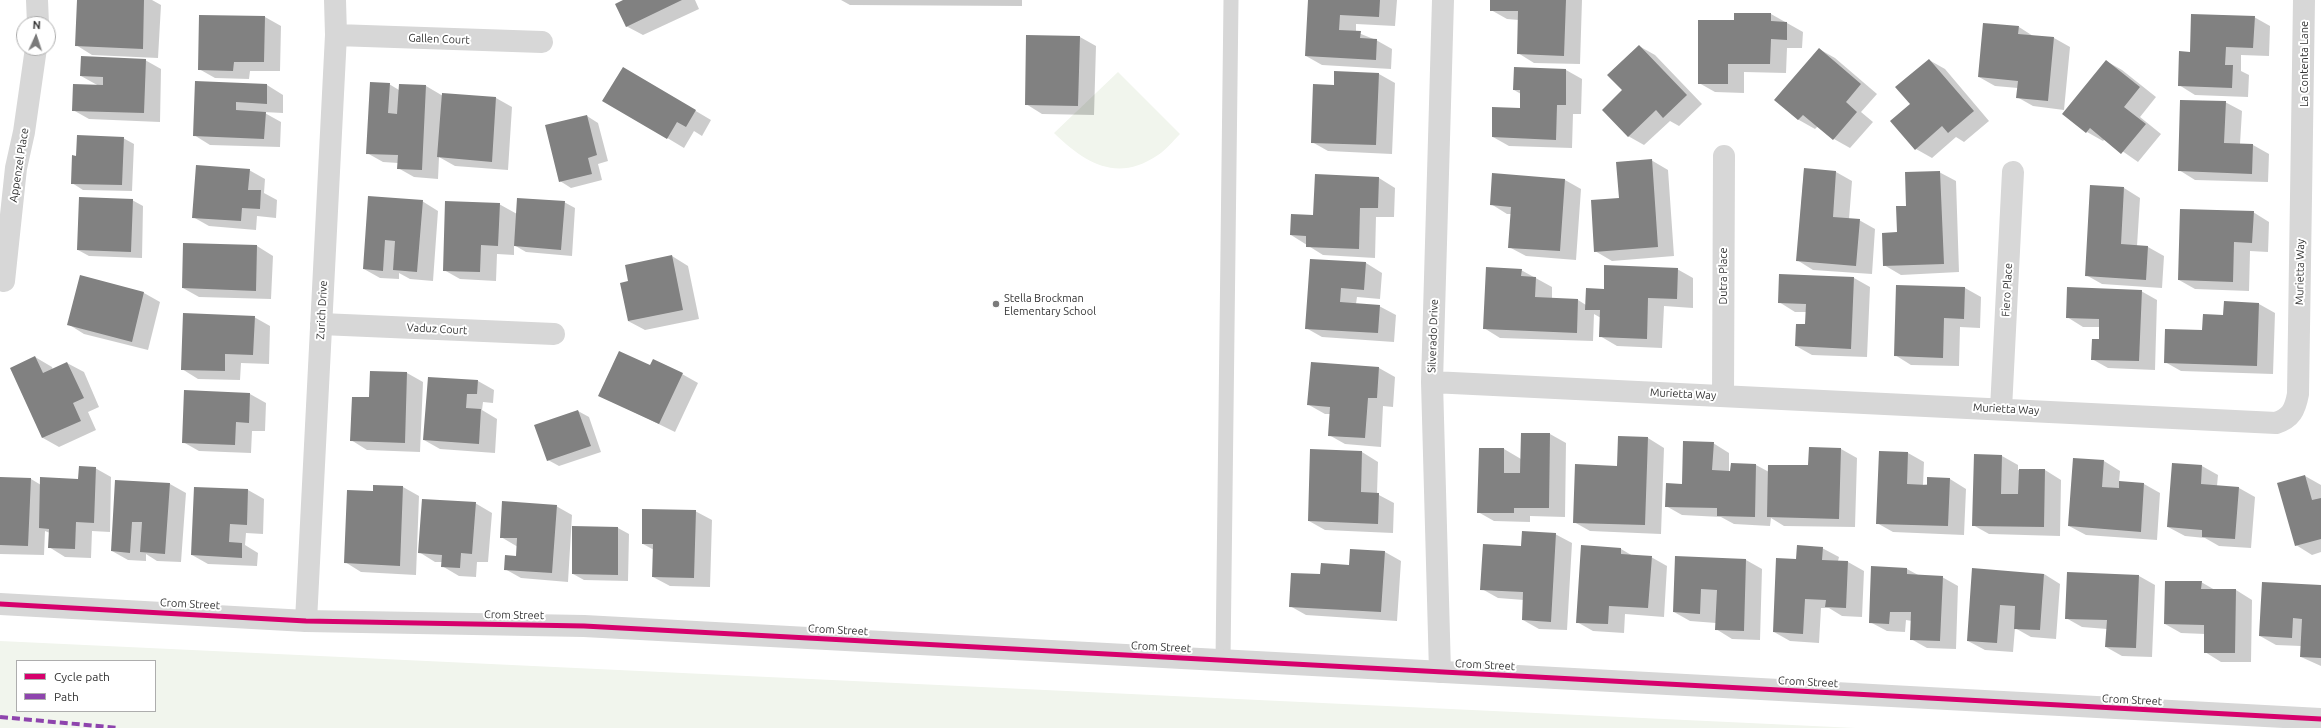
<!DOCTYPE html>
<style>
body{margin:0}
#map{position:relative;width:2321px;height:728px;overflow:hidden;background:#fff;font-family:Ubuntu,sans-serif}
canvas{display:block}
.legend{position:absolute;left:16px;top:660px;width:140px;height:52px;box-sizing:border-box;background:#fff;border:1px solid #adadad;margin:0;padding:5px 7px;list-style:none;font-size:12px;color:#333}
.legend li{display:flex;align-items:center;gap:8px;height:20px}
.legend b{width:20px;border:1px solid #adadad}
.north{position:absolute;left:16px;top:16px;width:40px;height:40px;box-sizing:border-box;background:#fff;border:1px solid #adadad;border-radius:50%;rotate:3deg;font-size:11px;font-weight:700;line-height:16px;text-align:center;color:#333}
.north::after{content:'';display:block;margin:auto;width:14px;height:18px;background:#7a7a7a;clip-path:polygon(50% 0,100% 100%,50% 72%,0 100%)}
</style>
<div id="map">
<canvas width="2321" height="728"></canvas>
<ul class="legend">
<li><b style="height:5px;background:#d6006c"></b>Cycle path</li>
<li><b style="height:5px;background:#8e44ad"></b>Path</li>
</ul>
<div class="north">N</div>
</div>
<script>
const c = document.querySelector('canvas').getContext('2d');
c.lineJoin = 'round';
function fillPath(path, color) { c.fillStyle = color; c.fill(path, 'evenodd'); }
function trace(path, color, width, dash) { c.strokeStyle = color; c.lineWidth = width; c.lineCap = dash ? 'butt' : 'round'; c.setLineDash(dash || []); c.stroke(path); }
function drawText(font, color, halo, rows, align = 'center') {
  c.font = font + ' Ubuntu,sans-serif'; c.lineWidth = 4; c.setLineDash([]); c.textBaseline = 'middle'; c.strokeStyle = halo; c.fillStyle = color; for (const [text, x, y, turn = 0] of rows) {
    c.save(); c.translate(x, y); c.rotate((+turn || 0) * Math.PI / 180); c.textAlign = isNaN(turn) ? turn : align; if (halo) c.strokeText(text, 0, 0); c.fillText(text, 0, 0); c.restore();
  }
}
const green = new Path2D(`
 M1118 72 1180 134C1173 141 1166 150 1158 155 1117 183 1085 163 1054 133Z
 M0 641 1856 728H0ZM17 661H155V711H17Z`);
const shadow = new Path2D(`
 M78 0H152L161 5 158 58 92 55 76 45Z
 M626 0H695L699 9 643 35 626 26Z
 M841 0H1022V6L850 5Z
 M1309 0H1397L1395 26 1356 24V32L1376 40 1392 49 1391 69 1322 65 1306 56Z
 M1491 0H1582L1580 64 1534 63 1518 53 1519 20 1507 19 1491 10Z
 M1735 14H1771L1803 32 1802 48H1787L1786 73 1744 72V93L1715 92 1699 83 1735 21Z
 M265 17 281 26 280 71H250L249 79 215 78 199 69Z
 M2254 17 2270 26 2269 56 2241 55V71L2249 75 2248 97 2195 95 2179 85 2191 53Z
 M2019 27 2033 36 2054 38 2070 47 2064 110 2033 106 2017 97 2018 88 1995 86 1979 77Z
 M1080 37 1096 46 1094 115 1042 114 1026 104Z
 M1639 46 1655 55 1702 104 1679 126 1670 121 1644 145 1628 136 1624 90Z
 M1819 49 1835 58 1877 94 1861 112 1873 122 1850 148 1834 139 1818 126 1815 129 1799 120 1776 100Z
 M145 60 161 69 160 122 89 119 73 110 99 86 81 76Z
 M1929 60 1945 69 1989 121 1964 142 1956 137 1932 158 1916 149 1911 104Z
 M2106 61 2122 70 2156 97 2140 117 2161 134 2138 162 2105 139 2103 141 2087 132Z
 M623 68 711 120 702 136 694 131 684 148 604 100Z
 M1515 68 1566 70 1582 79 1581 114H1573L1572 148 1509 146 1493 137 1521 109V94L1514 90Z
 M1379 74 1395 83 1392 154 1328 151 1312 142 1335 86Z
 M196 82 267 85 283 95V113L263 112 281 122 280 147 210 145 194 135Z
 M389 84 399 90 400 85 426 86 443 96 496 98 512 107 508 170 455 166 439 157 438 179 414 177 398 168V163L383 162 367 153Z
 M2225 102 2242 111 2240 144 2253 145 2269 154 2268 182 2195 180 2179 170Z
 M587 116 598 123 608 161 598 164 602 180 571 188 560 181Z
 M123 138 134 144 132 191 83 190 72 183 77 157Z
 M1651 160 1668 170 1674 256 1612 261 1595 251 1620 199Z
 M1804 169 1836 172 1852 181 1849 219 1859 220 1875 229 1872 274 1813 270 1797 260Z
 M249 170 265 179 264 193 277 200 276 218 257 216 256 230 209 226 193 217Z
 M1939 172 1956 181 1959 272 1901 275 1884 265 1907 207Z
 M1493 174 1565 180 1581 189 1576 260 1526 256 1509 247 1512 214H1507L1491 204Z
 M1316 175 1379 178 1395 188 1394 217H1376L1375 258 1323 255 1291 235 1314 216Z
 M2124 188 2140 198 2137 246 2148 247 2164 256 2162 288 2102 284 2086 275Z
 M369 197 422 201 438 211 433 281 410 279 399 273V279L380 278 364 269Z
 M132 200 143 206 142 258 89 256 78 250Z
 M564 202 575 208 572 256 526 252 514 245V255L497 254 496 281 460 279 444 270 499 204 517 214Z
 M2253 212 2269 222 2268 252 2250 251 2249 291 2195 289 2179 280Z
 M257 246 273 256 271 299 199 297 183 288Z
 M672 256 688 266 699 319 645 330 628 321 629 282Z
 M1311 260 1366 263 1382 273 1380 299 1357 297 1356 304 1379 306 1396 315 1394 342 1322 337 1306 328Z
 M1677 269 1693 278V308L1664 306 1662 348 1617 346 1600 336 1601 318 1594 314 1593 341 1500 338 1484 328 1521 270 1552 287V299L1578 300 1586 305Z
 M81 276 144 293 160 302 148 350 84 334 68 324Z
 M1854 278 1870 287 1867 357 1812 355 1796 346 1806 325 1807 312H1795L1779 302Z
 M1897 286 1965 288 1981 297 1980 328 1960 327 1959 366 1911 365 1895 355Z
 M2141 291 2157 300 2155 370 2108 368 2092 359 2100 340V327H2083L2067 317Z
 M2259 304 2275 313 2273 374 2181 371 2165 362 2224 316Z
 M254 317 270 326 269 364 241 363 240 380 198 379 182 369Z
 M35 357 52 367 53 370 67 363 84 372 99 407 88 412 96 430 59 447 43 438Z
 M650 366 682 374 698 383 675 432 599 395Z
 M1379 368 1395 377 1393 407 1383 406 1381 447 1345 444 1329 435 1330 414H1325L1309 405Z
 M407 373 423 382 420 452 367 450 351 440 370 398Z
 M478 381 494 390 493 403 483 402 482 410 497 419 495 453 440 449 424 440Z
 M250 394 266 403 265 431H252L251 453 199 451 183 442Z
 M578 411 589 417 601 452 559 466 548 460Z
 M1550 434 1566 443 1565 517 1530 516V522L1494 521 1478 512 1504 449 1521 459Z
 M1648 438 1664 448 1661 534 1590 531 1574 522 1618 467Z
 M1713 443 1729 453V472H1731L1732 464 1756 465 1769 472 1809 466 1841 449 1857 458 1855 527 1784 526 1771 518 1770 526 1734 524 1721 517 1682 515 1666 506Z
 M1311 450 1362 452 1378 462 1377 494 1394 503 1393 533 1325 530 1309 521Z
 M1880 452 1908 453 1924 462 1923 485 1950 479 1966 489 1964 535 1893 532 1877 523Z
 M2002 456 2018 465V470H2045L2061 480 2060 536 1989 534 1973 525Z
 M2104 461 2120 471 2119 482 2144 484 2160 493 2157 540 2086 535 2069 526Z
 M2173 464 2202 466 2218 475 2217 486 2239 488 2255 497 2251 548 2219 546 2205 538 2185 536 2168 527Z
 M95 468 111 477 110 532 92 531 91 558 65 557 49 547 50 533 45 531 44 555 0 554V478L31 479 41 485 79 480Z
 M2305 476 2321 485V552L2312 555 2296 545Z
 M116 481 170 484 186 493 181 562 157 561 146 554V561L128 560 112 551Z
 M374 486 403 487 419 496 416 575 361 572 345 562 374 492Z
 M195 488 248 490 264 499 263 534 246 533 245 545 258 553 257 566 208 564 192 555Z
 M475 503 492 513 488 562H477L476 577 459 576 442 566 443 562H435L419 552Z
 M556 506 572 515 568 582 521 578 505 569 517 557 518 547 501 537Z
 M695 511 712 520 710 587 670 586 653 577 654 550 643 544Z
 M618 528 629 534 628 581 584 580 573 574Z
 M1555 534 1572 543 1567 630 1539 629 1523 620 1524 600 1498 598 1482 589 1522 547Z
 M1822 548 1839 557 1838 561 1848 562 1864 571 1862 617 1842 616 1829 608H1821L1819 643 1790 641 1774 632 1797 560Z
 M1621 549 1633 556 1651 557 1667 566 1664 617 1625 614 1624 633 1593 631 1577 622Z
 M1385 552 1401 561 1397 621 1306 615 1290 606 1321 575Z
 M1676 557 1746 560 1762 569 1760 640 1732 639 1716 629V623L1690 621 1674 612Z
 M1907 569 1920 576 1942 577 1958 586 1956 649 1927 648 1911 639 1912 621 1906 620 1905 632 1887 631 1870 622Z
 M1973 570 2044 574 2060 584 2056 639 2031 637 2015 628 2013 652 1985 650 1968 641Z
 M2139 576 2155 585 2152 657 2122 656 2106 647 2107 629 2082 627 2066 618Z
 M2201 582 2215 590H2236L2252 600 2251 662H2221L2205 652V634L2181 633 2165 624Z
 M2321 586V666L2301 657V646L2276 645 2260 636Z`);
const building = new Path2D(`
 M77 0H144L143 49 75 46Z
 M623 0H682L626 27 615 4Z
 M1308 0H1380L1379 17 1340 15 1339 30 1361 31 1360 38 1377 39 1376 60 1305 56Z
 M1490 0H1566L1564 56 1517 54 1518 11H1490Z
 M1734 13H1771V21L1787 22V40L1771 39 1770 64H1728V84H1698V20H1734Z
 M2191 14 2255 16 2253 48 2226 47 2225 65H2233L2232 88 2178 86 2179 51 2190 52Z
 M199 15 265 16 264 62H234L233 71 198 70Z
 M1983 23 2019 26 2018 34 2054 37 2048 101 2016 98 2018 81 1978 77Z
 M1026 35 1080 36 1078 106 1025 105Z
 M1639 45 1687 95 1663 118 1656 110 1628 137 1602 110 1622 90 1607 75Z
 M1819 48 1861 84 1846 102 1857 112 1833 140 1803 115 1798 120 1774 100Z
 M81 56 146 59 144 113 72 111 73 84 103 85V77L80 76Z
 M1929 59 1974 111 1948 133 1942 126 1915 150 1890 121 1910 104 1895 87Z
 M2106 60 2140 87 2124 107 2146 124 2121 154 2090 128 2086 133 2062 114Z
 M623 67 696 110 686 127 677 122 667 139 602 101Z
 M1514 67 1566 69V105H1557L1556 140 1492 137V107L1520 108V90H1513Z
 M1334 71 1379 73 1376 145 1311 143 1313 84 1334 85Z
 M195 81 267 84V104L236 102V110L266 112 264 139 193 136Z
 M370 82 390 83 388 113 397 114 399 84 426 85 422 170 397 169 398 155 366 154Z
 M442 93 496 97 492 162 437 157Z
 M2180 100 2226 101 2224 143 2253 144 2252 174 2178 171Z
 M587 115 597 155 588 158 592 174 559 182 545 125Z
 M77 135 124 137 122 185 71 184 72 155 76 156Z
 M1652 159 1658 247 1594 252 1591 200 1619 198 1616 162Z
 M196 165 250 169 248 190H261L260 209 242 208 241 221 192 218Z
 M1804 168 1836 171 1833 217 1860 219 1856 266 1796 261Z
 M1940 171 1944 264 1883 266 1882 233 1897 232 1896 206H1906L1905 172Z
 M1492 173 1565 179 1560 251 1508 248 1511 207 1490 205Z
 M1315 174 1379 177 1378 208H1360L1359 249 1306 247V236L1290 235 1291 214 1313 215Z
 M2090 185 2124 187 2121 244 2148 246 2146 280 2085 276Z
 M368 196 423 200 417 272 393 270 395 241 385 240 383 271 363 269Z
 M79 197 133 199 131 252 77 250Z
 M517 198 565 201 561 250 514 246Z
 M445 201 500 203 498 246 481 245 480 272 443 271Z
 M2180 209 2254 211 2252 243 2234 242 2233 282 2178 280Z
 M183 243 257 245 256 291 182 288Z
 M672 255 683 310 628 321 620 283 628 281 625 265Z
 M1310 259 1366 262 1364 290 1341 288 1340 302 1380 305 1378 333 1305 329Z
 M1604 265 1678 268 1677 299 1648 298 1647 339 1599 337 1600 310H1585L1586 288 1604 289Z
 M1486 267 1522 269 1521 276 1536 277 1535 297 1578 299 1577 333 1483 329Z
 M1779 274 1854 277 1851 349 1795 346 1796 324H1805L1806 304 1778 303Z
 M80 275 144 292 132 342 67 325Z
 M1896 285 1965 287 1964 319 1944 318 1943 358 1894 356Z
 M2067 287 2142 290 2139 361 2091 360 2092 339H2099V319L2066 318Z
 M2224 301 2259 303 2257 366 2164 363 2165 329 2202 330 2203 314 2223 315Z
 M183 313 255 316 253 355 225 354V371L181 370Z
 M619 351 650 365 653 359 683 373 659 424 598 396Z
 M35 356 43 373 67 362 84 398 73 403 81 421 42 438 10 368Z
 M1311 362 1379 367 1377 398H1368L1365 438 1328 436 1330 407 1307 405Z
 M370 371 407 372 405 443 350 441 352 397H369Z
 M428 377 478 380 477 394H467L466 408 481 409 479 444 423 440Z
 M184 390 250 393 249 423 236 422 235 445 182 443Z
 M578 410 591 446 547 461 534 425Z
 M1521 433H1550L1549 508H1514V513H1477L1479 448H1504V473H1520Z
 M1618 436 1648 437 1645 525 1573 523 1575 464 1617 466Z
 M1683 441 1714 442 1712 470 1730 471 1731 463 1756 464 1755 517 1717 516V508L1665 507 1666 483 1682 484Z
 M1809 447 1841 448 1839 519 1767 517 1768 465H1808Z
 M1310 449 1362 451 1361 492 1379 493 1378 524 1308 521Z
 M1879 451 1908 452 1907 484 1927 485V477L1950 478 1948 526 1876 524Z
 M1974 454 2002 455 2001 494H2018L2019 469H2045L2044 527 1972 526Z
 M2073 458 2104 460 2102 487 2119 488V481L2144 483 2141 532 2068 526Z
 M2172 463 2202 465 2201 484 2239 487 2235 539 2202 537V530L2167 527Z
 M79 466 96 467 94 523 76 522 75 549 48 548 49 529 39 528 40 477 78 479Z
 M2305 475 2312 500 2321 498V539L2295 546 2277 483Z
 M0 477 31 478 28 546 0 545Z
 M115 480 170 483 165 554 140 552 142 522H132L130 553 111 551Z
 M373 485 403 486 400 566 344 563 347 490 373 491Z
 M194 487 248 489 247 525 230 524 229 542 242 543V558L191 555Z
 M422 499 476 502 472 554 461 553 460 568 441 567 442 555 418 553Z
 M502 501 557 505 552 573 504 570 505 555 516 556 517 538H500Z
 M642 509 696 510 694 578 652 577 653 544H642Z
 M572 526 618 527V575L572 574Z
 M1522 531 1556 533 1551 622 1522 620 1523 592 1480 590 1483 544 1521 546Z
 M1581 545 1621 548V554L1652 556 1648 608 1609 606 1608 624 1576 623Z
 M1797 545 1823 547 1822 560 1848 561 1846 608 1825 607 1826 600 1805 599 1803 634 1773 632 1776 558 1796 559Z
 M1350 549 1385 551 1381 612 1289 607 1291 573 1320 574 1321 563 1349 565Z
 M1675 556 1746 559 1744 631 1715 630 1717 590 1701 589 1700 614 1673 612Z
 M1871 566 1907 568V574L1943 576 1940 641 1910 640 1911 612H1890L1889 624 1869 623Z
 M1972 568 2044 574 2040 630 2014 629 2015 606 2000 605 1997 643 1967 641Z
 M2067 572 2139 575 2136 648 2105 647 2107 620 2065 619Z
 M2165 581H2202L2201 589H2236L2235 653H2204V625L2164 624Z
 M2262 582 2321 585V658L2300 657 2302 619 2293 618 2292 638 2259 636Z`);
const service = new Path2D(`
 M1223 661 1231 0`);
const minor = new Path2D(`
 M37 0 38 24
 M336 35 542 42
 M4 281 16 168 24 132 36 48
 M321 324 554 334
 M1432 382 2276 423C2291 418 2295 410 2298 394L2304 0
 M1723 396 1724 156
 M2001 409 2013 172
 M306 621 336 35 335 0
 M1440 672 1432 382 1443 0`);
const tertiary = new Path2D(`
 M0 604 306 621 584 626 2321 719`);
const quiet = new Path2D(`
 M0 717 119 728`);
const cycleway = new Path2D(`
 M0 604 306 621 584 626 2321 719`);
const markers = [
 [996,304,4,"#7a7a7a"]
];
const streetNames = [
 ["Gallen Court",439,39,2],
 ["La Contenta Lane",2304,64,-90],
 ["Appenzel Place",19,165,-81],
 ["Murietta Way",2300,272,-89],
 ["Dutra Place",1723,276,-90],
 ["Fiero Place",2007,290,-87],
 ["Zurich Drive",322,310,-87],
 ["Vaduz Court",437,329,3],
 ["Silverado Drive",1433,336,-88],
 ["Murietta Way",1683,394,3],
 ["Murietta Way",2006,409,3],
 ["Crom Street",190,604,3],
 ["Crom Street",514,615,1],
 ["Crom Street",838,630,3],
 ["Crom Street",1161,647,3],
 ["Crom Street",1485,665,3],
 ["Crom Street",1808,682,3],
 ["Crom Street",2132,700,3]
];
const poiNames = [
 ["Stella Brockman",1004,298],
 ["Elementary School",1004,311]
];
fillPath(green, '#f1f5ed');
fillPath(shadow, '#0003');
fillPath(building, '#818181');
trace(service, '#d7d7d7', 15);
trace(minor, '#d7d7d7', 22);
trace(tertiary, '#d7d7d7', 22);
trace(quiet, '#8e44ad', 4, [8, 4]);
trace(cycleway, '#d6006c', 5);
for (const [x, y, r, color] of markers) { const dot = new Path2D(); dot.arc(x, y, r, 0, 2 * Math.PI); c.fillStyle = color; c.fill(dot); trace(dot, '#fff', 1.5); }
drawText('11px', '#333', '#fff', streetNames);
drawText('11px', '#333', '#fff', poiNames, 'left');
</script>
